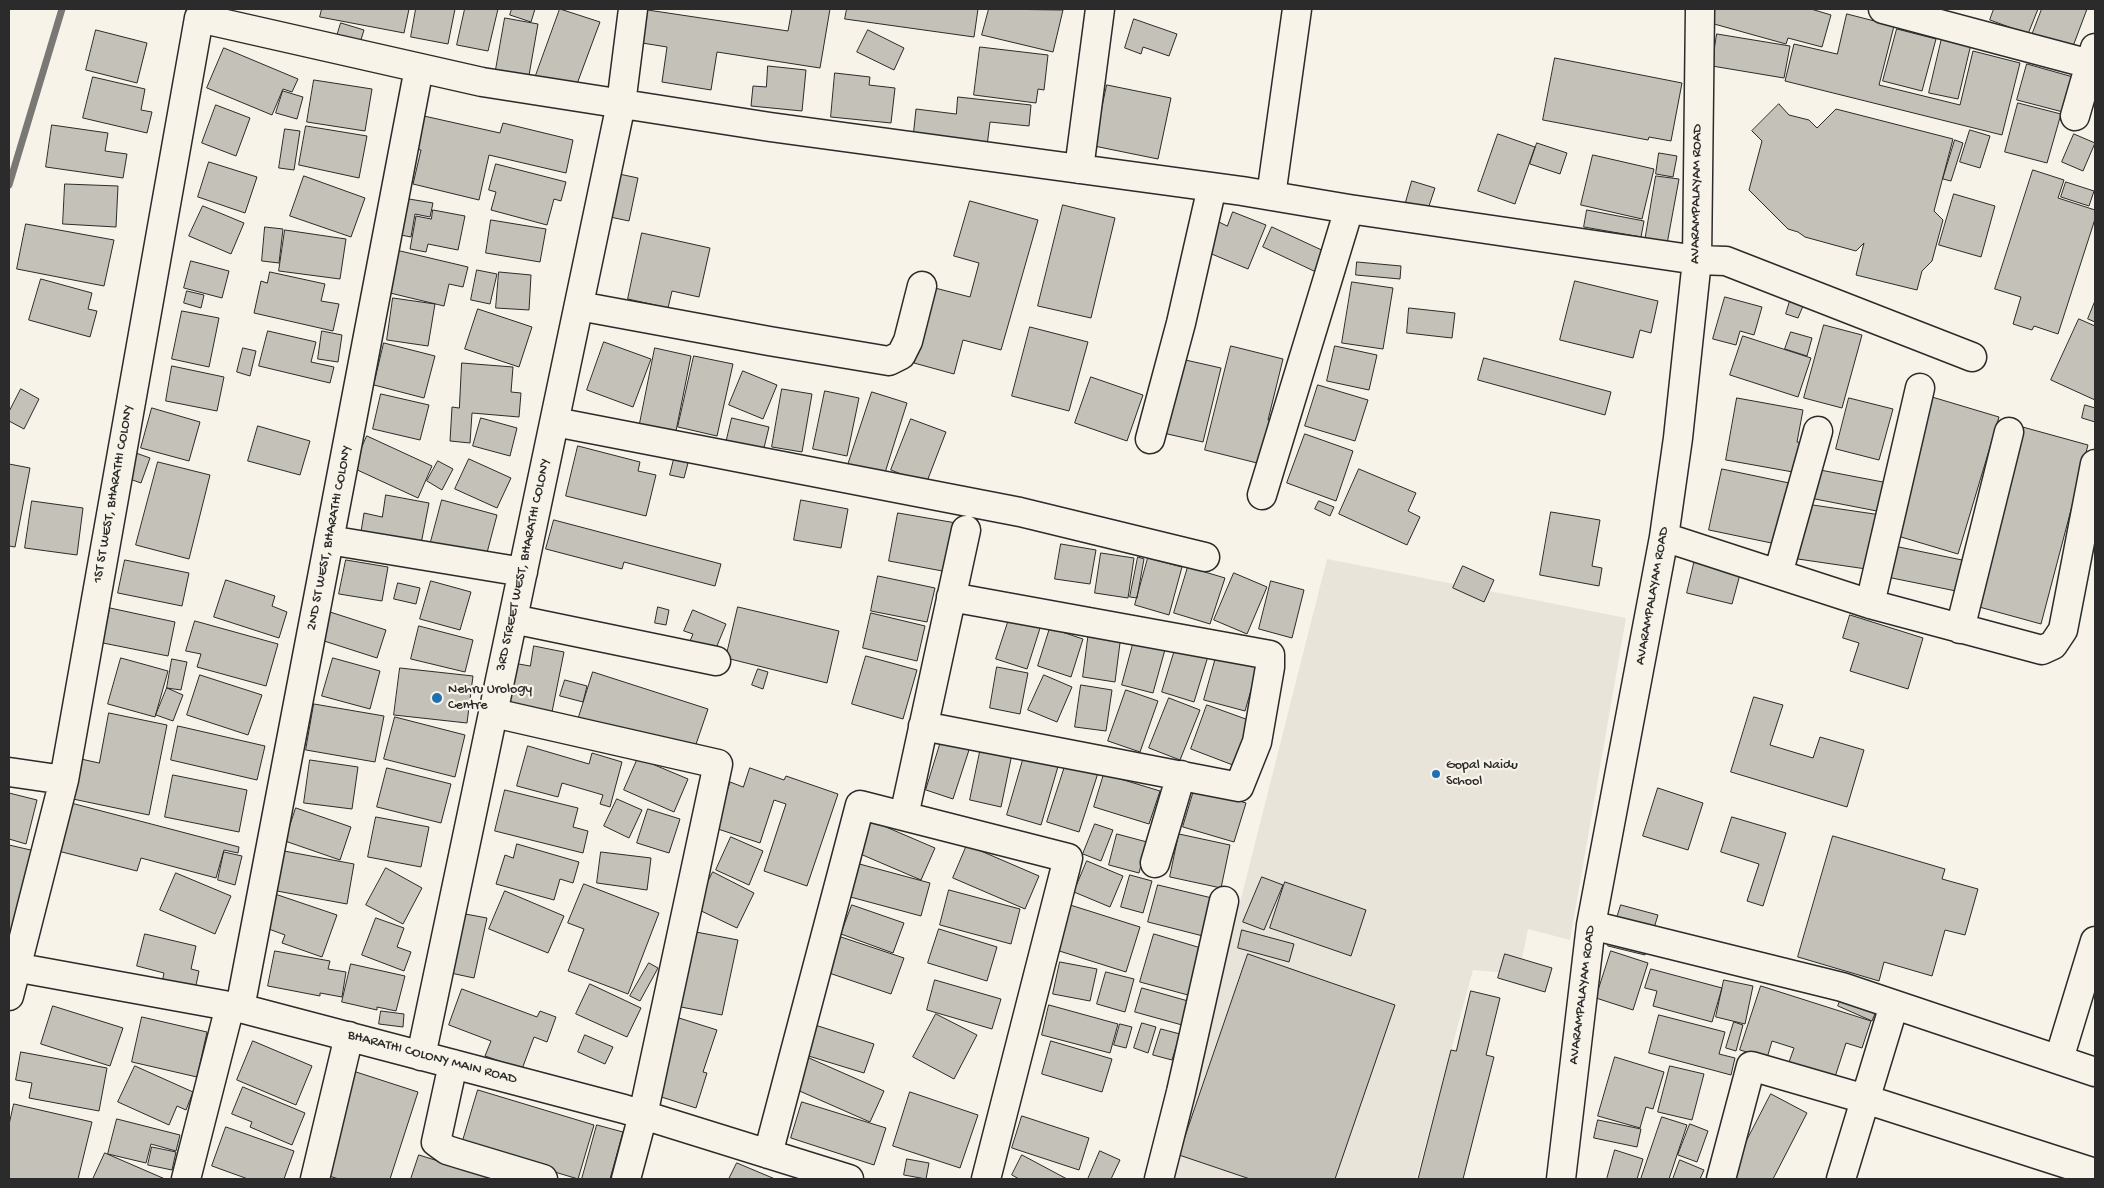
<!DOCTYPE html>
<style>
body{margin:0}
#map{position:relative;width:2104px;height:1188px;overflow:hidden;background:#f7f3e8;font-family:"Gochi Hand",sans-serif}
canvas{display:block}
.frame{position:absolute;inset:0;border:10px solid #2b2b2b;pointer-events:none}
</style>
<div id="map">
<canvas width="2104" height="1188"></canvas>
<div class="frame"></div>
</div>
<script>
const c = document.querySelector('canvas').getContext('2d');
c.lineJoin = 'round';
function fillPath(path, color) { c.fillStyle = color; c.fill(path, 'evenodd'); }
function trace(path, color, width, dash) { c.strokeStyle = color; c.lineWidth = width; c.lineCap = dash ? 'butt' : 'round'; c.setLineDash(dash || []); c.stroke(path); }
function drawText(font, color, halo, rows, align = 'center') {
  c.font = font + ' "Gochi Hand",sans-serif'; c.lineWidth = 4.5; c.setLineDash([]); c.textBaseline = 'middle'; c.strokeStyle = halo; c.fillStyle = color; for (const [text, x, y, turn = 0] of rows) {
    c.save(); c.translate(x, y); c.rotate((+turn || 0) * Math.PI / 180); c.textAlign = isNaN(turn) ? turn : align; if (halo) c.strokeText(text, 0, 0); c.fillText(text, 0, 0); c.restore();
  }
}
const built = new Path2D(`
 M1327 559 1626 618 1570 940 1528 929 1519 974 1473 970 1416 1179H1170Z`);
const stream = new Path2D(`
 M9 185 62 9`);
const building = new Path2D(`
 M322 9H409L404 33 320 17Z
 M416 9H455L448 44 411 37Z
 M465 9H498L488 51 457 45Z
 M512 9H535L531 22 510 15Z
 M560 9 600 22 574 92 535 78Z
 M641 9 788 31 792 9H830L820 68 717 52 711 90 662 82 667 47 636 42Z
 M847 9H978L974 37 845 19Z
 M989 9 1063 10 1053 52 982 35Z
 M1711 9H1811L1831 15 1822 47 1788 38 1786 44 1707 22Z
 M1994 9H2038L2028 34 1990 20Z
 M2042 9H2087L2072 49 2032 35Z
 M1847 14 1894 26 1879 85 1960 105 1973 51 2020 63 2002 135 1785 81 1794 44 1837 54Z
 M505 18 538 24 528 81 495 75Z
 M1134 19 1177 34 1169 56 1143 47 1141 54 1125 48Z
 M341 23 364 30 360 43 337 36Z
 M1897 29 1936 39 1922 91 1883 81Z
 M96 30 147 43 137 83 86 70Z
 M868 30 904 48 894 70 857 52Z
 M1717 34 1790 46 1784 78 1712 66Z
 M1942 38 1971 44 1958 99 1929 93Z
 M980 47 1048 55 1044 90 1038 89 1036 103 974 95Z
 M224 48 298 79 292 92 283 89 272 115 207 88Z
 M1555 58 1682 83 1671 141 1649 137 1648 140 1543 120Z
 M2027 64 2073 77 2063 112 2017 100Z
 M768 66 806 70 802 111 751 106 753 86 766 87Z
 M835 73 870 77 869 85 895 88 891 123 831 117Z
 M93 77 145 89 141 110 152 112 147 133 83 118Z
 M314 80 372 89 365 131 307 122Z
 M1107 85 1171 98 1158 159 1094 146Z
 M283 91 303 97 297 119 276 113Z
 M958 97 1031 105 1029 126 990 122 987 146 913 138 916 109 956 114Z
 M2018 103 2061 114 2047 163 2005 152Z
 M1779 104 1789 115 1809 120 1817 128 1836 109 1953 139 1934 211 1943 220 1932 261 1922 271 1917 290 1856 275 1864 243 1856 251 1805 237 1798 232 1788 229 1749 190 1762 141 1752 131Z
 M216 105 250 118 236 156 202 143Z
 M424 116 500 133 503 123 573 140 566 173 489 155 479 200 413 184 421 150 416 149Z
 M52 125 108 133 105 151 127 154 123 178 46 167Z
 M306 126 367 136 359 178 299 165Z
 M285 129 300 131 294 170 279 168Z
 M1970 130 1990 136 1980 168 1960 162Z
 M1498 134 1535 147 1515 204 1478 191Z
 M2074 134 2095 143 2083 171 2062 162Z
 M1955 140 1963 143 1951 181 1943 179Z
 M1537 143 1567 153 1560 174 1530 164Z
 M1659 153 1677 156 1673 177 1656 174Z
 M1593 155 1654 169 1642 219 1581 205Z
 M209 162 257 177 245 213 198 197Z
 M496 164 566 182 561 201 554 199 547 225 491 210 496 192 489 190Z
 M2033 170 2064 180 2058 198 2095 210V219L2058 334 2034 326 2032 330 2013 324 2021 297 1995 289Z
 M619 174 638 178 629 221 610 217Z
 M304 176 365 198 351 237 290 216Z
 M1656 176 1679 179 1667 244 1645 241Z
 M1412 181 1435 188 1428 209 1406 202Z
 M2066 182 2094 191 2089 206 2061 197Z
 M65 184 118 186 116 227 63 224Z
 M1954 194 1995 206 1981 257 1939 245Z
 M397 197 433 203 430 217 415 214 411 237 391 233Z
 M970 201 1038 220 1001 350 963 340 954 374 914 363 935 288 970 297 979 263 954 256Z
 M1063 205 1115 218 1091 318 1038 306Z
 M203 206 244 223 231 254 189 236Z
 M433 210 465 216 458 250 428 244 426 252 410 249 416 216 431 219Z
 M1587 210 1644 221 1641 237 1584 227Z
 M1233 212 1266 225 1248 269 1202 250 1215 220 1227 226Z
 M491 220 546 229 540 262 486 253Z
 M26 224 114 240 104 286 17 269Z
 M265 227 283 229 279 263 262 261Z
 M1272 227 1326 252 1316 272 1263 247Z
 M285 230 346 239 340 279 279 271Z
 M642 233 710 248 699 297 672 291 668 308 628 299Z
 M396 250 468 267 463 287 449 284 444 306 386 292Z
 M191 261 229 271 222 298 184 288Z
 M1357 262 1401 266 1400 279 1356 275Z
 M477 270 497 274 490 304 471 300Z
 M270 272 325 284 321 301 339 304 333 331 254 313 261 281 267 283Z
 M499 272 531 275 529 310 496 308Z
 M41 279 92 293 88 309 97 311 90 337 29 320Z
 M1575 281 1658 301 1651 333 1640 330 1633 358 1560 340Z
 M1352 282 1393 288 1383 349 1342 343Z
 M187 291 204 295 201 308 184 303Z
 M1725 297 1762 307 1754 335 1740 331 1736 345 1713 339Z
 M393 298 435 304 428 346 387 340Z
 M1790 301 1803 306 1798 318 1786 314Z
 M2095 301V322L2088 319Z
 M1409 308 1455 313 1452 338 1407 333Z
 M478 309 532 327 519 367 465 349Z
 M182 311 219 318 209 367 172 359Z
 M2079 319 2095 326V400L2051 380Z
 M1824 325 1862 335 1842 408 1804 398Z
 M1030 327 1088 342 1069 411 1012 396Z
 M268 331 316 342 311 362 334 367 330 383 259 366Z
 M322 331 342 335 338 362 318 359Z
 M1791 332 1812 338 1807 356 1785 349Z
 M1743 336 1811 358 1798 397 1730 375Z
 M604 342 651 359 633 407 587 390Z
 M384 343 435 356 424 398 374 385Z
 M1231 346 1283 359 1268 420 1276 422 1265 465 1205 450Z
 M1335 346 1377 355 1369 390 1327 381Z
 M243 348 256 351 250 376 237 372Z
 M655 348 691 356 675 436 638 433Z
 M694 356 733 364 717 436 678 427Z
 M1484 358 1611 392 1605 415 1478 380Z
 M1181 359 1221 368 1203 442 1163 433Z
 M462 363 513 367 511 392 521 393 519 417 472 413 470 443 450 441 452 407 459 408Z
 M172 366 224 377 217 411 166 401Z
 M743 371 777 385 763 419 729 405Z
 M1091 377 1143 395 1127 441 1075 423Z
 M1318 385 1368 400 1355 441 1305 426Z
 M21 389 39 399 24 429 9 421V412Z
 M782 389 812 394 802 452 772 447Z
 M825 391 859 398 847 456 813 449Z
 M872 392 907 403 883 479 847 468Z
 M381 394 429 405 420 440 373 429Z
 M1932 397 1999 417 1958 554 1891 534Z
 M1737 398 1803 410 1797 442 1809 444 1804 474 1726 460Z
 M1849 398 1893 409 1879 460 1836 449Z
 M2085 405 2095 408V422L2082 418Z
 M152 408 200 422 189 461 141 448Z
 M481 418 517 428 510 456 473 446Z
 M732 418 769 427 763 452 726 443Z
 M911 419 946 432 926 484 891 470Z
 M258 426 310 441 300 475 248 461Z
 M2019 426 2088 445 2041 624 1972 605Z
 M1305 434 1353 451 1336 501 1287 483Z
 M367 436 432 466 418 498 353 468Z
 M578 446 640 462 638 471 656 475 646 516 566 496Z
 M133 452 150 458 141 483 124 477Z
 M469 459 511 478 497 508 455 489Z
 M674 459 688 463 684 478 670 475Z
 M438 461 453 469 442 490 427 481Z
 M158 462 210 475 189 559 136 545Z
 M9 464 30 468 15 547 9 546Z
 M1359 469 1416 493 1408 511 1420 517 1407 545 1339 514Z
 M1722 469 1794 484 1781 545 1709 530Z
 M1815 469 1888 483 1882 512 1810 498Z
 M386 495 429 503 420 549 360 538 364 513 382 517Z
 M442 500 497 515 484 564 429 549Z
 M801 500 848 509 841 548 794 540Z
 M32 501 83 508 77 555 25 548Z
 M1319 501 1334 507 1330 516 1315 509Z
 M1806 504 1881 515 1873 570 1798 559Z
 M1551 512 1600 520 1592 566 1602 568 1599 586 1540 575Z
 M898 513 962 524 953 573 889 561Z
 M554 520 721 564 715 586 624 562 622 569 546 549Z
 M1061 544 1096 550 1090 584 1055 579Z
 M1894 546 1962 560 1956 591 1887 577Z
 M1101 553 1134 558 1128 598 1095 593Z
 M1696 555 1742 567 1732 604 1687 593Z
 M1138 557 1144 559 1137 598 1130 597Z
 M1148 558 1182 567 1169 615 1135 605Z
 M125 560 189 573 182 606 118 593Z
 M346 560 388 567 382 601 339 594Z
 M1463 566 1494 580 1484 602 1453 588Z
 M1188 567 1225 578 1210 624 1174 613Z
 M1234 573 1267 587 1247 634 1214 620Z
 M878 576 935 588 927 622 871 611Z
 M226 580 275 596 272 606 287 612 279 638 214 617Z
 M431 581 471 592 460 630 420 619Z
 M1271 581 1304 590 1292 638 1259 629Z
 M398 583 420 588 416 604 394 599Z
 M658 607 669 610 666 625 655 623Z
 M738 607 839 631 827 683 726 658Z
 M110 608 175 622 168 656 103 643Z
 M693 610 726 624 712 658 687 648 693 634 684 631Z
 M330 612 386 630 377 658 321 640Z
 M871 613 925 626 917 661 863 648Z
 M1011 613 1042 622 1027 669 996 659Z
 M1850 615 1923 638 1908 689 1850 671 1859 643 1843 638Z
 M195 621 278 644 266 686 197 667 201 654 186 651Z
 M419 626 473 640 465 672 411 659Z
 M1050 628 1083 639 1071 677 1038 666Z
 M1089 631 1121 635 1115 682 1083 677Z
 M1135 637 1166 646 1153 693 1122 685Z
 M1177 643 1209 653 1194 702 1162 692Z
 M534 646 564 652 551 717 504 708 513 663 530 666Z
 M1218 650 1259 662 1245 711 1204 700Z
 M866 656 917 670 903 719 852 704Z
 M121 658 168 671 155 717 108 704Z
 M333 658 380 671 370 709 322 696Z
 M172 659 187 662 181 690 167 688Z
 M997 667 1028 673 1020 714 990 708Z
 M400 668 473 676 467 723 394 715Z
 M758 669 768 672 763 689 752 685Z
 M593 672 708 709 692 756 578 720Z
 M200 675 262 695 248 735 187 715Z
 M1044 675 1072 687 1057 722 1028 710Z
 M565 680 587 686 583 702 560 696Z
 M1081 685 1112 690 1106 731 1075 727Z
 M167 688 183 695 173 721 156 715Z
 M1126 690 1158 701 1140 752 1108 741Z
 M1754 697 1783 705 1770 745 1813 758 1820 737 1864 750 1847 807 1731 772Z
 M1169 698 1200 710 1180 760 1149 748Z
 M314 704 384 716 375 762 306 750Z
 M1207 705 1254 722 1238 767 1191 749Z
 M109 713 167 725 149 815 73 799 81 759 99 763Z
 M395 717 465 735 455 777 384 759Z
 M178 726 265 746 257 780 171 760Z
 M942 738 970 747 953 799 926 790Z
 M528 746 589 764 592 753 622 762 610 807 600 804 603 795 562 783 558 797 517 786Z
 M981 747 1012 754 1001 807 970 800Z
 M1025 753 1059 763 1041 825 1007 815Z
 M638 758 688 779 674 812 624 790Z
 M310 760 358 767 352 809 304 803Z
 M1066 763 1098 773 1079 832 1047 822Z
 M387 768 451 784 441 823 377 807Z
 M750 768 784 780 786 776 838 794 807 886 764 871 786 804 774 800 760 843 715 828 730 782 743 787Z
 M1104 774 1160 791 1149 824 1094 807Z
 M173 775 247 790 239 832 165 817Z
 M1195 787 1246 803 1234 842 1183 827Z
 M1658 788 1703 803 1688 850 1643 836Z
 M505 790 578 808 573 827 588 831 583 853 495 831Z
 M9 793 37 800 26 844 9 839Z
 M617 799 642 810 629 838 604 826Z
 M71 803 239 847 238 853 224 850 216 878 141 858 137 871 58 851Z
 M296 808 351 827 340 860 285 841Z
 M648 809 680 819 669 853 637 843Z
 M376 817 429 827 421 867 368 857Z
 M1732 817 1786 833 1763 906 1747 901 1759 864 1721 852Z
 M865 818 935 848 921 880 851 850Z
 M1095 824 1113 830 1101 861 1083 854Z
 M1117 834 1147 842 1139 873 1109 865Z
 M1179 834 1230 845 1221 888 1170 877Z
 M1833 836 1945 869 1942 879 1978 889 1965 935 1945 930 1932 976 1884 962 1879 981 1798 957Z
 M731 837 763 851 749 885 716 870Z
 M517 844 579 862 573 883 560 879 554 900 496 884 505 855 513 858Z
 M9 845 35 851 9 945Z
 M967 845 1039 876 1025 909 953 878Z
 M284 851 354 864 347 904 277 891Z
 M224 852 242 856 235 885 218 880Z
 M601 852 651 858 647 890 597 883Z
 M1087 861 1123 876 1110 907 1074 892Z
 M852 862 930 883 921 916 843 895Z
 M386 868 422 888 403 924 366 905Z
 M713 872 754 893 737 928 695 908Z
 M176 873 231 896 215 934 160 910Z
 M1130 875 1152 881 1143 913 1121 907Z
 M1262 877 1283 885 1264 930 1243 922Z
 M1285 882 1366 910 1351 956 1270 928Z
 M584 884 659 913 628 994 568 971 584 929 568 923Z
 M1158 885 1212 898 1203 936 1148 922Z
 M949 890 1020 909 1011 944 940 925Z
 M505 891 564 916 548 953 489 929Z
 M269 892 337 915 322 957 282 943 285 935 258 925Z
 M1067 904 1140 927 1126 972 1053 949Z
 M852 905 904 923 893 953 841 934Z
 M1621 905 1658 915 1654 928 1617 918Z
 M460 913 487 918 474 978 446 972Z
 M376 918 404 928 397 947 411 952 404 971 362 955Z
 M939 929 997 947 987 981 928 963Z
 M1242 930 1294 944 1289 962 1238 948Z
 M696 932 738 940 722 1015 681 1007Z
 M1612 933 1649 942 1645 955 1608 946Z
 M145 934 196 946 191 969 199 971 195 990 162 982 164 973 137 966Z
 M1154 934 1201 948 1188 995 1140 982Z
 M841 937 904 958 891 994 829 973Z
 M275 951 330 961 328 969 346 972 342 997 320 993V996L268 986Z
 M1611 951 1648 963 1633 1010 1596 998Z
 M1248 954 1395 1005 1335 1179H1250L1179 1155Z
 M1505 954 1552 968 1545 992 1498 978Z
 M1060 962 1097 969 1090 1001 1053 994Z
 M649 963 658 968 640 1001 630 996Z
 M351 964 405 976 396 1011 377 1007V1010L342 1002Z
 M1651 969 1722 988 1712 1022 1653 1006 1657 991 1645 988Z
 M1106 972 1134 979 1125 1012 1097 1004Z
 M935 980 1001 999 992 1029 927 1010Z
 M1724 980 1753 986 1745 1024 1716 1017Z
 M590 984 641 1008 627 1037 576 1014Z
 M1761 986 1871 1021 1862 1048 1846 1043 1834 1080 1788 1065 1794 1048 1772 1041 1767 1058 1740 1050Z
 M1142 988 1188 1001 1182 1025 1135 1012Z
 M462 989 537 1017 540 1011 556 1017 547 1042 534 1037 522 1069 485 1056 491 1041 449 1025Z
 M1845 989 1879 1004 1872 1021 1838 1006Z
 M1471 991 1500 998 1486 1055 1494 1057 1463 1179H1418L1451 1050 1456 1051Z
 M1049 1005 1118 1024 1110 1053 1042 1035Z
 M53 1006 123 1028 110 1066 41 1044Z
 M381 1011 404 1014 403 1027 379 1024Z
 M936 1014 977 1035 954 1079 913 1057Z
 M1659 1015 1725 1032 1719 1054 1735 1058 1731 1075 1649 1053Z
 M142 1017 207 1032 197 1077 132 1062Z
 M679 1018 717 1030 703 1072 707 1073 696 1108 655 1095Z
 M1734 1022 1743 1025 1736 1051 1726 1048Z
 M1142 1023 1156 1027 1148 1053 1134 1048Z
 M812 1024 874 1044 864 1073 802 1054Z
 M1120 1024 1132 1027 1126 1048 1114 1045Z
 M1161 1029 1180 1034 1172 1060 1153 1055Z
 M585 1035 613 1047 605 1064 578 1052Z
 M253 1041 312 1066 296 1105 237 1080Z
 M1051 1041 1112 1059 1102 1092 1042 1074Z
 M21 1052 107 1068 99 1111 29 1098 32 1083 16 1080Z
 M1615 1057 1664 1072 1653 1109 1646 1107 1640 1128 1598 1116Z
 M809 1058 884 1091 870 1122 795 1089Z
 M135 1066 193 1092 186 1110 177 1106 169 1125 118 1102Z
 M1670 1066 1704 1074 1692 1120 1658 1112Z
 M353 1071 418 1092 390 1179H339L322 1174Z
 M243 1087 305 1113 292 1145 250 1127 252 1122 232 1114Z
 M478 1090 594 1125 578 1179 462 1144Z
 M910 1092 978 1115 960 1168 893 1146Z
 M1771 1094 1807 1113 1773 1179H1727Z
 M802 1102 886 1128 874 1165 791 1138Z
 M14 1104 92 1122 78 1179H9V1125Z
 M1022 1116 1089 1138 1079 1170 1012 1148Z
 M1662 1117 1687 1125 1669 1179H1641Z
 M117 1119 180 1135 176 1151 151 1144 146 1163 108 1154Z
 M1598 1120 1641 1129 1637 1147 1594 1138Z
 M1690 1124 1708 1131 1697 1162 1678 1155Z
 M597 1125 623 1132 610 1179H582Z
 M226 1127 294 1151 284 1179H248L212 1166Z
 M152 1147 176 1152 172 1170 148 1165Z
 M1615 1150 1643 1159 1637 1179H1607Z
 M1100 1151 1120 1160 1111 1179H1088Z
 M105 1153 165 1179H93Z
 M419 1155 467 1170 503 1179H411Z
 M1022 1155 1067 1179H1019L1012 1175Z
 M907 1159 929 1163 926 1179 904 1175Z
 M1680 1160 1704 1170 1700 1179H1673Z
 M737 1163 775 1179H729Z`);
const minor = new Path2D(`
 M1883 9 2090 64 2095 48
 M2075 116 2090 64
 M1079 169 1100 9
 M1271 196 1297 9
 M579 306 769 341 889 361 901 355 908 341 922 286
 M555 422 1020 512 1205 557
 M1150 439 1181 323 1212 187
 M1262 495 1349 209
 M1664 537 1870 604 2042 650 2053 645 2063 630 2095 464
 M329 540 523 572
 M1778 574 1818 431
 M1870 604 1920 388
 M513 619 716 661
 M1960 629 2009 432
 M494 713 718 764 643 1115 626 1179
 M923 726 1239 787 1257 742 1270 667V655L951 597
 M9 772 64 780
 M904 816 966 530
 M1155 863 1181 775
 M1591 925 1842 987 2095 1072
 M9 966 240 1008 624 1109 849 1179
 M9 996 64 780 199 18 482 82 770 127 1242 191 1349 209 1697 260 1726 261 1972 357
 M240 1008 419 68
 M421 1056 621 104 633 9
 M2059 1059 2095 941
 M453 1064 436 1142 447 1150 460 1154 543 1179
 M768 1154 860 805 1068 858 986 1179
 M186 1179 230 1006
 M315 1179 349 1036
 M1159 1179 1181 1092 1224 901
 M1561 1179 1591 925 1664 537 1678 438 1697 260 1700 9
 M1721 1179 1751 1066 1865 1099 2095 1173
 M1841 1179 1894 1005`);
const markers = [
 [437,698,6,"#1f6fb2"],
 [1436,774,5,"#1f6fb2"]
];
const streetNames = [
 ["AVARAMPALAYAM ROAD",1697,194,-89],
 ["1ST ST WEST, BHARATHI COLONY",114,494,-80],
 ["2ND ST WEST, BHARATHI COLONY",330,538,-79],
 ["3RD STREET WEST, BHARATHI COLONY",524,565,-78],
 ["AVARAMPALAYAM ROAD",1653,596,-80],
 ["AVARAMPALAYAM ROAD",1583,995,-83],
 ["BHARATHI COLONY MAIN ROAD",432,1058,15]
];
const poiNames = [
 ["Nehru Urology",448,690],
 ["Centre",448,706],
 ["Gopal Naidu",1446,766],
 ["School",1446,782]
];
fillPath(built, '#e8e4da');
trace(stream, '#7a7874', 7);
fillPath(building, '#c4c1b9');
trace(building, '#2b2b2b', 1);
trace(minor, '#2b2b2b', 31);
trace(minor, '#f7f3e8', 28);
for (const [x, y, r, color] of markers) { const dot = new Path2D(); dot.arc(x, y, r, 0, 2 * Math.PI); c.fillStyle = color; c.fill(dot); trace(dot, '#f7f3e8', 2); }
drawText('14px', '#2b2b2b', '#f7f3e8', streetNames);
drawText('14px', '#2b2b2b', '#f7f3e8', poiNames, 'left');
</script>
